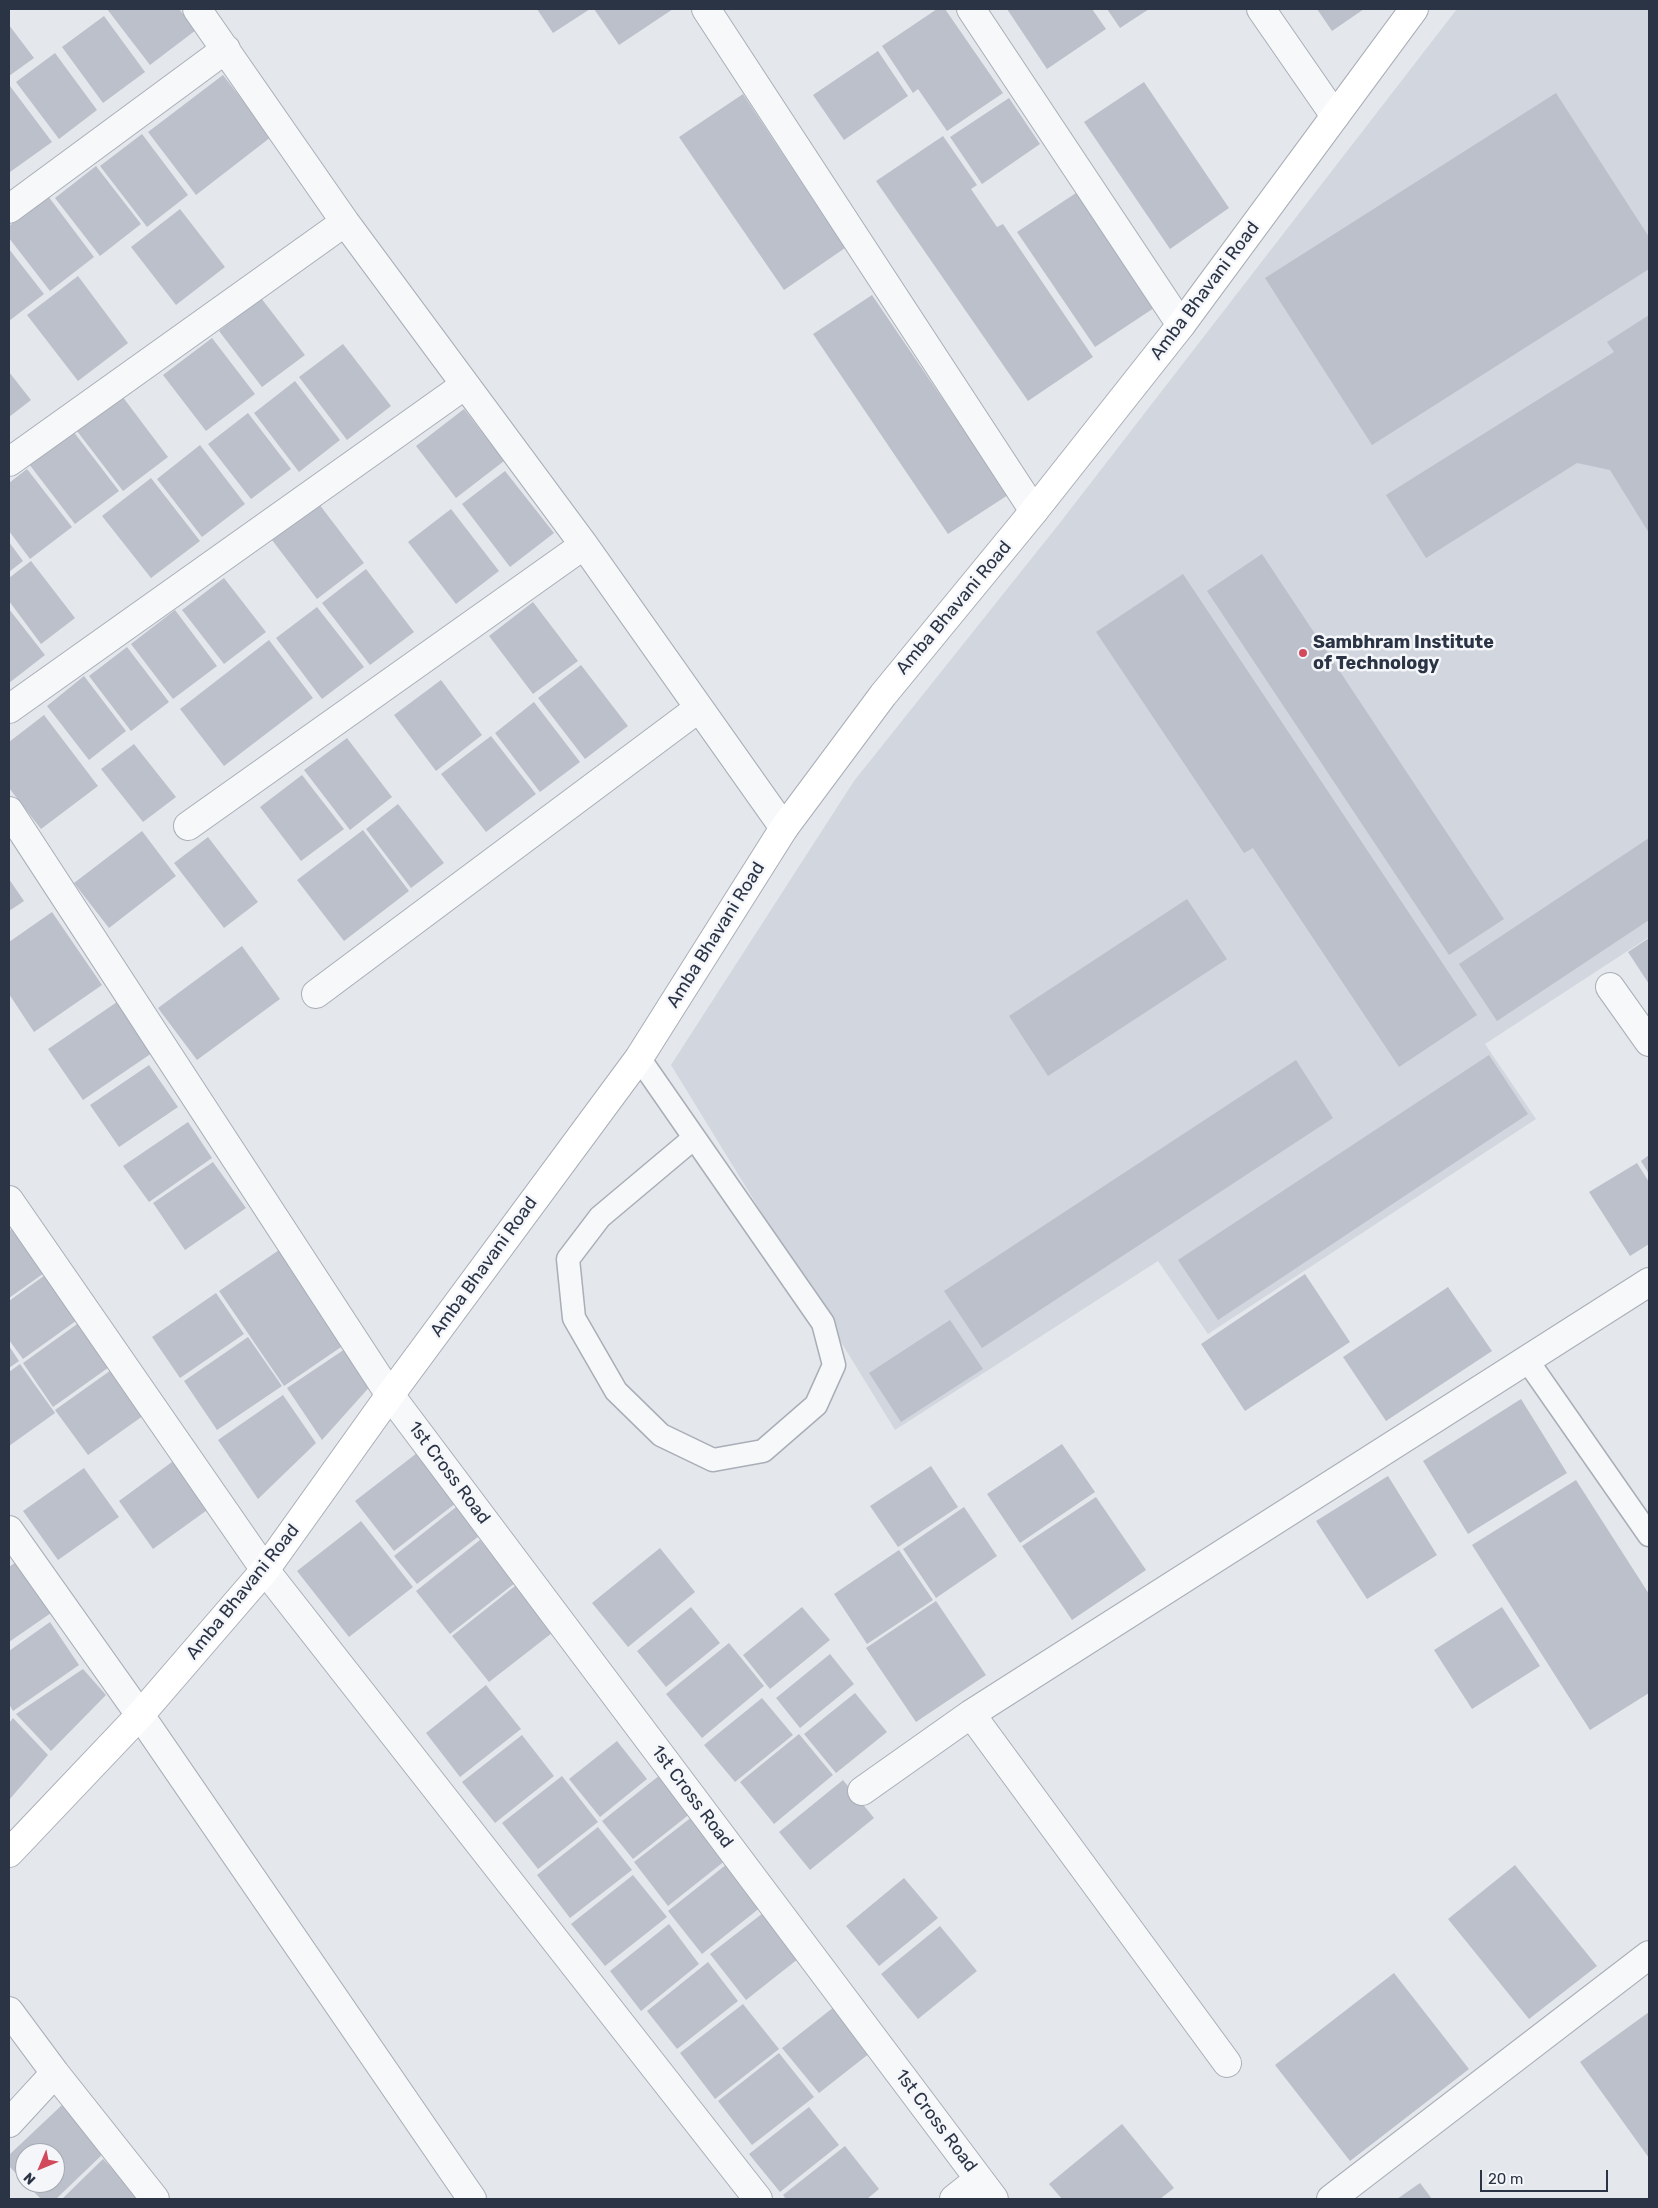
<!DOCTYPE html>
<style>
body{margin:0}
#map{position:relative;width:1658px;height:2208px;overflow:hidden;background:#e4e7ec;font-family:Rubik,sans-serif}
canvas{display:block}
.frame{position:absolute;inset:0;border:10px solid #2b3445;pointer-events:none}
.north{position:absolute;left:15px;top:2143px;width:50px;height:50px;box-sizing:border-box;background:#f4f6f9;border:1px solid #a4a8b1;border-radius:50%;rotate:225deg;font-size:14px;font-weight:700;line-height:20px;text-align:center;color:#2b3445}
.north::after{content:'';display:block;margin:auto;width:18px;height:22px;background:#d1495b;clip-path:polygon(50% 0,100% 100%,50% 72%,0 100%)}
.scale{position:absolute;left:1480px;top:2170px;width:128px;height:22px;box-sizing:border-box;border:2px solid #2b3445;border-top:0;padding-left:6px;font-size:15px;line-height:18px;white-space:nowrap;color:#2b3445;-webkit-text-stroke:4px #f4f6f9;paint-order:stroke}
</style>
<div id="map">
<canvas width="1658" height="2208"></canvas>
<div class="frame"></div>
<div class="north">N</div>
<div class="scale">20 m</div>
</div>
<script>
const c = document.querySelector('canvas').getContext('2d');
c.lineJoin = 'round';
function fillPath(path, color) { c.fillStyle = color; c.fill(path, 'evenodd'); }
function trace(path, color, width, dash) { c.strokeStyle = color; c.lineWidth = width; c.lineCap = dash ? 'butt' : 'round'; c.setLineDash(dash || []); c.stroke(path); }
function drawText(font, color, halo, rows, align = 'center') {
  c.font = font + ' Rubik,sans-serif'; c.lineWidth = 5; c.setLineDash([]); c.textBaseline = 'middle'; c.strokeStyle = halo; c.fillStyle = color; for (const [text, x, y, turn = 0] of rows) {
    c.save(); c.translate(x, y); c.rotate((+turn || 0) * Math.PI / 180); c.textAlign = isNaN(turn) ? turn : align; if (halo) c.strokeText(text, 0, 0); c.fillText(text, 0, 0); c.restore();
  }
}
const built = new Path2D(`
 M1457 9H1649V937L1485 1044 1536 1119 1208 1334 1158 1261 895 1430 671 1065 854 781 1059 524Z`);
const building = new Path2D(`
 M107 9H179L196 30 150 65Z
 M537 9H590L553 33Z
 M594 9H673L619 45Z
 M937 9H945L1003 93 947 131 918 89 913 93 882 46Z
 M1007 9H1092L1106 29 1047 69Z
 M1107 9H1149L1120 28Z
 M1317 9H1364L1332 31Z
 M104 16 145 72 103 103 62 47Z
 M9 25 34 58 9 76Z
 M878 51 908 96 844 140 813 95Z
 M55 53 97 110 59 139 16 82Z
 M223 75 271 137 196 195 148 132Z
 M1144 82 1229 208 1170 249 1084 122Z
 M10 86 52 142 10 172 9 170Z
 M1556 93 1649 237V269L1372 445 1265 278Z
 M743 94 845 248 784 290 679 137Z
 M1009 98 1040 144 982 184 950 137Z
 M142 134 188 195 147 227 100 166Z
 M943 136 977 185 971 189 997 227 1003 224 1093 357 1028 401 876 181Z
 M96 166 141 224 100 256 55 198Z
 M1079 191 1157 306 1095 347 1017 232Z
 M48 196 94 257 50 291 9 238V226Z
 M180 209 225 267 176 305 131 247Z
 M9 249 44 294 9 321Z
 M78 276 128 343 78 381 27 315Z
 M872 295 1008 495 948 534 813 334Z
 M261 298 305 355 262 387 219 331Z
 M1649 315V533L1610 470 1577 463 1426 558 1386 495 1614 352 1607 342Z
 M212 338 255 394 206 431 163 375Z
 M343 344 391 406 347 440 299 377Z
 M9 372 31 400 9 417Z
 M295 381 340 440 299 472 254 413Z
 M122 396 168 457 123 491 77 431Z
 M464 409 504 461 456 498 416 446Z
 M248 413 291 469 251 499 208 444Z
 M73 431 119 491 75 524 29 464Z
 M200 445 245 504 202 537 157 479Z
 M27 469 72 527 30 559 9 531V483Z
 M505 471 554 533 510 567 462 504Z
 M151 478 200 541 151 578 102 516Z
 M319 504 364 563 317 599 272 540Z
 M451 509 499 571 456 604 408 542Z
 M9 542 23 561 9 572Z
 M1262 554 1504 919 1449 955 1207 591Z
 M31 561 75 618 41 644 9 601V578Z
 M366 569 414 632 370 665 322 603Z
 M1183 574 1477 1015 1399 1067 1253 848 1244 853 1096 632Z
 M224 578 266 632 224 664 182 610Z
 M533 602 578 661 533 694 489 636Z
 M317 607 364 667 322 699 276 638Z
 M9 609 45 655 9 683Z
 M175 610 217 666 173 699 131 644Z
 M269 640 313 698 224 766 180 709Z
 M127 647 169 702 131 731 89 676Z
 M581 665 628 726 585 759 538 698Z
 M84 676 126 731 89 760 47 706Z
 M441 680 482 735 436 771 394 715Z
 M534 702 580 762 540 792 495 733Z
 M44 715 98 786 41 829 9 788V742Z
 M491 736 536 794 486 832 441 774Z
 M347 738 392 797 350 830 304 770Z
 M134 744 176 797 143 822 101 769Z
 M302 775 344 829 301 861 260 807Z
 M398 804 444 863 411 888 366 829Z
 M363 830 409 891 344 941 297 880Z
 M142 831 176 876 109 928 74 883Z
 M208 837 258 902 224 928 174 863Z
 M1649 838V920L1497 1021 1459 964Z
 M9 879 24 901 9 911Z
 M1187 899 1227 959 1048 1076 1009 1016Z
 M52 912 102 985 34 1032 9 994V942Z
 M1649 938V984L1628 952Z
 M242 946 280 999 197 1060 158 1008Z
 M117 1002 152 1053 83 1100 48 1049Z
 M1489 1055 1528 1114 1218 1320 1178 1260Z
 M1296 1060 1333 1118 982 1348 944 1291Z
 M149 1065 178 1107 119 1147 90 1105Z
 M188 1122 212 1158 149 1202 123 1166Z
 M1649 1155V1174L1641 1161Z
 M213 1162 246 1208 185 1250 153 1203Z
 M1637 1163 1649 1182V1244L1630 1256 1589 1192Z
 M16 1226 47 1271 9 1298V1231Z
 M282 1248 347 1343 284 1386 219 1291Z
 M48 1273 80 1318 23 1359 9 1340V1301Z
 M1305 1274 1350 1342 1245 1411 1201 1344Z
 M1448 1287 1492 1351 1386 1421 1343 1357Z
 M216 1293 244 1334 180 1378 152 1337Z
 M950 1320 983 1369 901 1422 869 1373Z
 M80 1322 112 1365 53 1407 23 1363Z
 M248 1337 282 1386 217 1430 184 1381Z
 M9 1346 19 1361 9 1368Z
 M348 1347 373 1383 322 1440 287 1388Z
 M20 1364 55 1413 9 1446V1372Z
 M114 1368 147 1413 88 1455 55 1410Z
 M283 1395 316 1443 258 1499 218 1440Z
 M1521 1399 1567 1473 1468 1534 1423 1461Z
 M1062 1444 1095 1492 1020 1543 987 1494Z
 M417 1453 456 1503 394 1551 355 1501Z
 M176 1459 210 1508 153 1549 119 1501Z
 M931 1466 958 1507 898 1547 870 1506Z
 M84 1468 119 1517 58 1560 23 1511Z
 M1388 1476 1437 1555 1367 1599 1316 1521Z
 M1576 1480 1649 1594V1693L1590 1730 1472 1545Z
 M1096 1497 1146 1570 1072 1620 1022 1546Z
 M460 1504 483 1533 417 1584 394 1556Z
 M964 1507 997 1556 936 1598 903 1549Z
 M361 1521 413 1587 349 1637 297 1571Z
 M480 1540 515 1583 450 1634 416 1591Z
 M660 1548 695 1592 628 1647 592 1603Z
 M899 1550 933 1600 867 1644 834 1594Z
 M16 1562 51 1613 9 1642V1567Z
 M515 1586 552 1633 489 1682 452 1636Z
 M936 1601 986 1675 916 1722 866 1648Z
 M691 1607 720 1643 666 1687 637 1651Z
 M802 1607 830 1640 770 1689 743 1655Z
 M1502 1607 1540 1666 1472 1709 1434 1650Z
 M50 1622 79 1665 13 1711 9 1704V1651Z
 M729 1643 764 1686 702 1738 666 1694Z
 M830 1654 854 1684 800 1728 776 1698Z
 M83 1669 106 1695 51 1751 16 1714Z
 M486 1685 521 1729 460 1777 426 1733Z
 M855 1693 887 1732 836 1773 804 1734Z
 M762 1698 793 1735 735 1782 704 1745Z
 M13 1718 48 1755 9 1800V1723Z
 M799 1734 833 1775 774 1824 740 1782Z
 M522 1735 554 1776 495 1823 462 1782Z
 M617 1741 647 1779 600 1817 569 1779Z
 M660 1775 691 1813 633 1859 602 1821Z
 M562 1776 598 1822 538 1869 502 1823Z
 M843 1780 874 1818 810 1870 779 1832Z
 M697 1813 731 1856 668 1906 634 1862Z
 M598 1827 632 1870 570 1918 537 1875Z
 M732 1860 766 1903 702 1954 668 1911Z
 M1515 1865 1597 1966 1529 2019 1448 1919Z
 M633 1875 667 1917 605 1966 571 1924Z
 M904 1878 938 1918 879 1966 846 1926Z
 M767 1910 803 1955 746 2000 710 1954Z
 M669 1924 699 1964 641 2011 610 1971Z
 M940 1926 977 1971 918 2019 881 1974Z
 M708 1962 738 2001 677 2049 647 2011Z
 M1394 1973 1469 2069 1350 2161 1275 2065Z
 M839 2003 875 2049 819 2093 782 2048Z
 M743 2004 779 2049 715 2099 680 2053Z
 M1649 2012V2158L1580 2062Z
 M779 2053 814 2097 752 2145 718 2101Z
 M62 2105 106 2151 56 2199H41L25 2183H55V2153H25V2183L9 2166V2155Z
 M809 2107 839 2145 780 2192 749 2154Z
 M1122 2124 1174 2188 1160 2199H1062L1049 2184Z
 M845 2146 879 2189 867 2199H786L783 2195Z
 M103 2159 141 2199H62Z
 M1420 2183 1432 2199H1397Z`);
const lane = new Path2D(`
 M639 1058 823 1323 834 1365 816 1405 763 1451 713 1460 661 1435 616 1391 574 1318 568 1259 600 1217 694 1138
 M1527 1360 1649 1535`);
const street = new Path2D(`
 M197 9 345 222 584 545 784 828
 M706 9 1034 511
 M971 9 1181 325
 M1261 9 1335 116
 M9 209 226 49
 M9 462 345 222
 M9 709 465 385
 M9 811 390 1395 994 2199
 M188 826 584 545
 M1610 987 1649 1042
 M316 994 699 708
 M9 1200 265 1570 758 2199
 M9 1530 140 1715 472 2199
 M971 1714 1227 2063
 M862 1791 971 1714 1649 1282
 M9 2011 55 2073 155 2199
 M9 2123 55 2073
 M954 2199 979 2179
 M1331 2199 1649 1955`);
const secondary = new Path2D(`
 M9 1853 140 1715 265 1570 390 1395 639 1058 784 828 883 695 1034 511 1181 325 1414 9`);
const markers = [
 [1303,653,5,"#d1495b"]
];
const streetNames = [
 ["Amba Bhavani Road",1205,291,-53],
 ["Amba Bhavani Road",954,608,-50],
 ["Amba Bhavani Road",716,935,-58],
 ["Amba Bhavani Road",484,1267,-54],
 ["1st Cross Road",449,1473,53],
 ["Amba Bhavani Road",243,1592,-51],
 ["1st Cross Road",692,1797,53],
 ["1st Cross Road",936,2121,53]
];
const poiNames = [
 ["Sambhram Institute",1313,643],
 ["of Technology",1313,664]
];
fillPath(built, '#d2d6de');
fillPath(building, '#bbc0ca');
trace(lane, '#a9aeb7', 25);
trace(street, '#a9aeb7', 30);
trace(secondary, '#a9aeb7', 30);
trace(lane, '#f7f8fa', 22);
trace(street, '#f7f8fa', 28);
trace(secondary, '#fff', 28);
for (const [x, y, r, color] of markers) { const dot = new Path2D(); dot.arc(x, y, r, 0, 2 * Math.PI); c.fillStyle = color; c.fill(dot); trace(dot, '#f4f6f9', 2); }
drawText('18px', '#2b3445', '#f4f6f9', streetNames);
drawText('bold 18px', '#2b3445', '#f4f6f9', poiNames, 'left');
</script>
